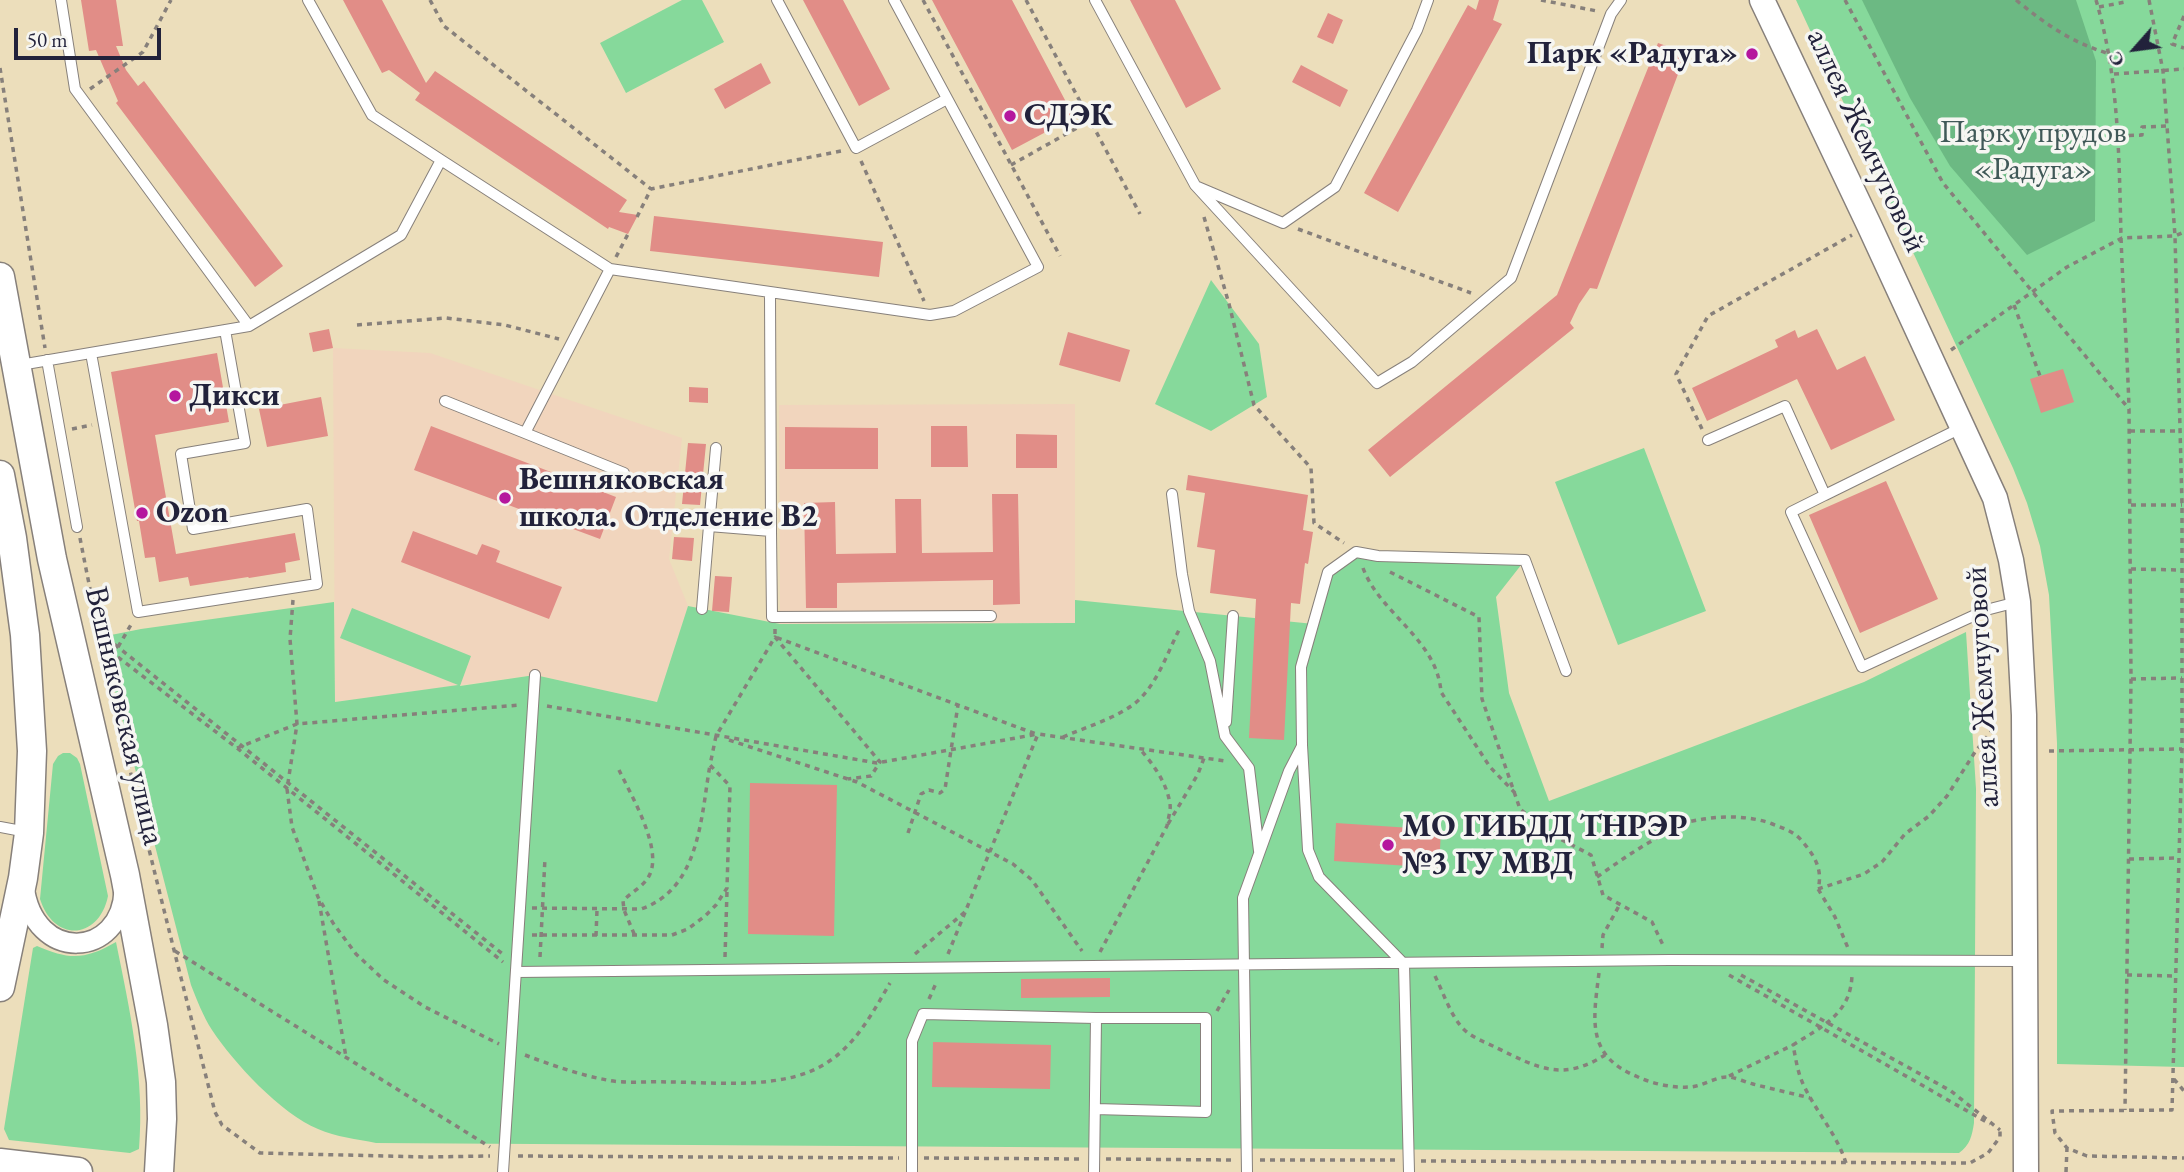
<!DOCTYPE html>
<meta charset="utf-8">
<style>
body{margin:0}
#map{position:relative;width:2184px;height:1172px;overflow:hidden;background:#ecdebb;font-family:"EB Garamond",serif}
canvas{display:block}
.north{position:absolute;left:2100px;top:14px;width:70px;height:70px;-webkit-text-stroke:5px #f6f6f2;paint-order:stroke;rotate:242deg;font-size:19px;font-weight:700;line-height:28px;text-align:center;color:#22223b}
.north::after{content:'';display:block;margin:auto;width:24px;height:32px;background:#22223b;clip-path:polygon(50% 0,100% 100%,50% 72%,0 100%)}
.scale{position:absolute;left:14px;top:28px;width:147px;height:32px;box-sizing:border-box;border:4px solid #22223b;border-top:0;padding-left:9px;font-size:21px;line-height:24px;white-space:nowrap;color:#22223b;-webkit-text-stroke:5px #f6f6f2;paint-order:stroke}
</style>
<div id="map">
<canvas width="2184" height="1172"></canvas>
<div class="north">С</div>
<div class="scale">50 m</div>
</div>
<script>
const c = document.querySelector('canvas').getContext('2d');
c.lineJoin = 'round';
function fillPath(path, color) { c.fillStyle = color; c.fill(path, 'evenodd'); }
function trace(path, color, width, dash) { c.strokeStyle = color; c.lineWidth = width; c.lineCap = dash ? 'butt' : 'round'; c.setLineDash(dash || []); c.stroke(path); }
function drawText(font, color, halo, rows, align = 'center') {
  c.font = font + ' "EB Garamond",serif'; c.lineWidth = 7; c.setLineDash([]); c.textBaseline = 'middle'; c.strokeStyle = halo; c.fillStyle = color; for (const [text, x, y, turn = 0] of rows) {
    c.save(); c.translate(x, y); c.rotate((+turn || 0) * Math.PI / 180); c.textAlign = isNaN(turn) ? turn : align; if (halo) c.strokeText(text, 0, 0); c.fillText(text, 0, 0); c.restore();
  }
}
const built = new Path2D(`
 M333 348 430 353 682 438 669 559 688 606 657 702 535 675 335 702Z
 M1075 404V623L780 624 779 405Z`);
const green = new Path2D(`
 M682 0H702L724 42 626 93 600 43Z
 M1796 0H2184V1067L2057 1064V743L2049 595 2040 546 2027 503 2013 468Z
 M1211 280 1259 344 1267 397 1211 431 1155 404Z
 M1644 448 1706 611 1618 645 1555 482Z
 M1356 552 1525 560 1496 597 1509 693 1549 801 1864 682 1966 632 1976 789 1974 1123C1972 1136 1970 1145 1959 1153L376 1143C357 1139 336 1137 318 1129 281 1114 233 1062 212 1030 203 1016 197 1000 191 985L101 637 141 629 334 602 335 702 458 685 340 638 352 608 471 656 460 686 535 675 657 702 688 606 780 624 1075 623V600L1314 624 1328 572Z
 M63 753H70L77 758 80 764 108 896C99 940 54 943 40 899L53 764 58 756Z
 M116 942C130 1011 145 1078 139 1149L130 1153 9 1140 4 1129 33 948 37 946C69 960 85 960 116 942Z`);
const forest = new Path2D(`
 M1862 0H2076L2096 61 2095 221 2027 255 1950 166 1910 98Z`);
const building = new Path2D(`
 M81 0H116L123 46H116L126 70 138 86 144 81 283 266 255 287 116 103 118 101 96 50 89 51Z
 M343 0H382L426 83 435 71 627 200 619 212 638 215 628 234 609 227 608 229 415 100 420 93 389 70 382 73Z
 M803 0H843L890 89 859 106Z
 M932 0H1012L1074 117 1012 150Z
 M1130 0H1175L1221 89 1186 108Z
 M1479 0H1499L1493 20 1502 24 1398 212 1364 193 1468 5 1476 10Z
 M1328 13 1343 20 1333 44 1317 37Z
 M1658 43 1686 53 1597 289 1590 288 1579 304 1570 323 1574 328 1390 477 1368 450 1557 295Z
 M761 63 771 83 725 109 714 89Z
 M1301 65 1348 90 1340 107 1292 82Z
 M654 216 883 242 879 277 650 251Z
 M329 329 333 348 313 352 309 333Z
 M1817 329 1837 370 1865 356 1895 420 1831 450 1797 379 1707 421 1692 388 1778 347 1775 340 1795 330 1798 338Z
 M1068 332 1130 350 1120 382 1059 365Z
 M217 353 229 422 155 435 176 554 295 533 300 560 285 563 286 572 249 578 248 577 190 586 188 577 159 582 155 557 145 558 139 521H137L111 372Z
 M2063 369 2074 402 2041 413 2030 379Z
 M689 387 708 388V403L689 402Z
 M321 397 328 436 267 447 259 409Z
 M431 426 616 497 600 539 414 470Z
 M931 426H967L968 467H931Z
 M785 427 878 428V469H785Z
 M1016 434 1057 435V468H1016Z
 M688 443 706 444 700 505 682 504Z
 M1188 475 1308 495 1303 530 1313 532 1308 564 1305 563 1300 604 1291 603 1284 740 1249 738 1256 599 1210 593 1215 550 1197 547 1205 493 1186 490Z
 M1886 481 1938 599 1860 633 1809 515Z
 M992 494H1018L1020 604 993 605V580L837 583V608H806L804 503 835 502 836 554 896 553 895 499H921L922 553 993 552Z
 M413 531 477 555 482 544 496 549 500 551 496 562 562 587 549 619 401 562Z
 M674 537 694 538 692 561 672 559Z
 M715 576 732 577 729 612 712 611Z
 M750 783 837 785 834 936 748 934Z
 M1336 823 1441 830 1439 868 1334 861Z
 M1110 978V997L1021 998V979Z
 M933 1042 1051 1045 1050 1089 932 1087Z`);
const path = new Path2D(`
 M430 0 444 26 651 189
 M923 0 1060 256
 M1026 0 1140 214
 M1541 0 1597 11
 M1845 0 1943 183 2129 409 2131 679 2125 1110
 M2016 0C2047 25 2070 42 2110 54
 M2096 0C2119 78 2119 156 2121 237 2123 294 2127 350 2129 407
 M2149 0 2163 71 2175 236 2182 505V749L2172 1110 2052 1111 2055 1133 2067 1148 2087 1156 2184 1158
 M2099 7 2125 2V0
 M2184 16 2172 44 2184 48
 M0 68 45 348
 M2114 74 2184 69
 M90 89 143 52 171 0
 M2119 136 2142 135V127L2167 126
 M861 161 924 301
 M1011 165 1091 120
 M637 217 651 189 841 151
 M1204 217 1229 304 1254 405 1311 468 1314 523 1344 543
 M1298 229 1471 293
 M616 257 628 234
 M2014 305 2040 376
 M357 325 446 318 505 325 559 339
 M1951 350 2067 267 2122 238 2175 236 2184 232
 M72 429 92 425
 M1702 429 1676 374 1708 316 1852 235
 M2130 431H2180
 M2131 505H2182
 M80 538C117 731 167 922 215 1112L222 1125 260 1153 427 1157 490 1156
 M1363 568C1380 614 1437 639 1441 692L1490 767 1515 793
 M2131 569 2182 570
 M1390 572 1479 617 1482 699 1520 809 1547 832 1591 855 1603 895 1652 922 1663 945
 M293 600 290 639 297 724 287 789 292 827 318 897 333 923 356 954 384 980 425 1007 499 1044
 M775 629V637L1036 734
 M99 632 504 955
 M102 645 237 748 503 962
 M118 647 132 623
 M2131 679 2182 678
 M547 706 877 763 1038 734
 M1063 737C1086 727 1114 719 1134 704 1157 686 1167 653 1180 628
 M729 740 857 782 1013 864 1032 880 1082 951
 M237 748 297 724 519 705
 M2049 751 2182 749
 M619 770C631 795 662 847 650 874 645 886 631 892 623 901L624 910 635 936
 M1168 824 1198 774 1204 758
 M908 833 921 794 929 790 940 793 945 789 958 705
 M2129 859 2179 858
 M1597 877C1621 860 1644 844 1670 831 1675 828 1679 824 1684 823 1712 816 1742 814 1770 823 1782 828 1794 831 1802 841 1815 856 1823 870 1818 889L1835 917 1848 948
 M1818 889 1864 874 1882 862 1905 834 1929 816 1947 796 1975 752 1994 728
 M319 901 346 1057
 M532 908 641 909C700 889 701 816 710 765
 M532 935H672L688 929 705 916 716 905 727 888 730 786 710 765 716 736 775 637 880 762 871 776 848 779
 M596 936 597 910
 M1602 948 1603 935 1620 904
 M175 951 490 1147
 M1100 952 1167 826C1168 819 1171 810 1170 804 1167 783 1153 764 1140 749
 M915 954 965 912
 M948 954 1038 734 1225 761
 M540 957 545 858
 M725 957 727 891
 M1599 973C1593 1021 1586 1056 1638 1077 1653 1084 1673 1088 1690 1087 1703 1086 1715 1077 1727 1077 1735 1077 1745 1082 1753 1084 1772 1089 1791 1093 1810 1098
 M1729 975 1990 1124
 M1741 975 1951 1091 2000 1130
 M2127 975 2176 976
 M1435 976C1443 992 1449 1011 1460 1025 1469 1037 1485 1042 1497 1048 1538 1068 1562 1082 1605 1055
 M929 999 937 981
 M1217 1011 1229 990
 M525 1055C551 1065 580 1075 607 1080 625 1084 647 1081 666 1082 716 1082 785 1091 828 1062 857 1043 873 1012 890 983
 M1729 1076 1793 1045
 M2174 1079 2184 1091
 M518 1156 899 1158
 M924 1158 1081 1159
 M1106 1159 1232 1160
 M1260 1160H1396
 M1421 1161 1970 1163 1988 1153 2000 1137V1130
 M1846 1163C1837 1135 1818 1114 1805 1088 1798 1075 1796 1060 1793 1045 1823 1026 1852 1013 1852 973
 M2066 1172 2067 1148`);
const service = new Path2D(`
 M61 0 75 89 249 326
 M308 0 372 115 441 160
 M777 0 856 148 947 99
 M1095 0 1195 185 1377 383 1412 362 1511 278 1611 14 1621 0
 M1198 187 1283 223 1335 187 1417 30 1428 0
 M610 269 525 433 624 473
 M91 353 138 612 317 584 307 509 193 529 181 454 245 443 225 330
 M47 360 77 527
 M20 365 249 326 401 235 441 160 610 269 930 315 954 311 1038 267 894 0
 M445 401 525 433
 M1708 440 1785 406 1825 495 1963 427
 M1172 494 1182 574 1189 611 1210 661 1225 736 1249 768 1259 851
 M1825 495 1791 512 1862 667 1986 610 2017 602
 M709 526 716 448
 M771 531 772 617 991 616
 M702 609 709 526 771 531 770 292
 M1226 722 1233 616
 M0 827 27 832
 M516 972 1669 960 2023 961
 M1095 1109 1206 1112V1018H1096
 M503 1172 535 675
 M912 1172V1041L923 1014 1096 1018 1094 1172
 M1247 1172 1243 898 1289 771 1302 746
 M1409 1172 1404 964 1319 877 1308 850 1302 745 1301 667 1328 572 1356 552 1378 556 1525 560 1566 671`);
const minor = new Path2D(`
 M24 886C34 965 122 958 124 890`);
const tertiary = new Path2D(`
 M1762 0 1869 225 1995 498 2011 560 2018 602 2024 715 2026 1172`);
const secondary = new Path2D(`
 M0 277 52 559 125 875 153 1025 161 1082 162 1119 159 1172
 M0 475 12 538 25 635 32 751 29 833 23 878 0 987
 M0 1163 78 1172`);
const markers = [
 [1752,54,7,"#b5179e"],
 [1010,116,7,"#b5179e"],
 [175,396,7,"#b5179e"],
 [505,498,7,"#b5179e"],
 [142,513,7,"#b5179e"],
 [1388,845,7,"#b5179e"]
];
const poiNames = [
 ["Парк «Радуга»",1738,54,"right"],
 ["СДЭК",1024,116],
 ["Дикси",189,396],
 ["Вешняковская",519,480],
 ["школа. Отделение В2",519,517],
 ["Ozon",156,513],
 ["МО ГИБДД ТНРЭР",1402,827],
 ["№3 ГУ МВД",1402,864]
];
const parkNames = [
 ["Парк у прудов",2033,133],
 ["«Радуга»",2033,170]
];
const streetNames = [
 ["аллея Жемчуговой",1866,141,65],
 ["аллея Жемчуговой",1983,687,-93],
 ["Вешняковская улица",124,716,77]
];
fillPath(built, '#f1d5bd');
fillPath(green, '#86d99b');
fillPath(forest, '#6cb983');
fillPath(building, '#e18d87');
trace(service, '#87807b', 12);
trace(minor, '#87807b', 22);
trace(tertiary, '#87807b', 27);
trace(secondary, '#87807b', 31);
trace(path, '#87807b', 3.5, [5, 5]);
trace(service, '#fff', 10);
trace(minor, '#fff', 19);
trace(tertiary, '#fff', 24);
trace(secondary, '#fff', 28);
for (const [x, y, r, color] of markers) { const dot = new Path2D(); dot.arc(x, y, r, 0, 2 * Math.PI); c.fillStyle = color; c.fill(dot); trace(dot, '#f6f6f2', 2.5); }
drawText('bold 32px', '#22223b', '#f6f6f2', poiNames, 'left');
drawText('32px', '#405958', '#f6f6f2', parkNames);
drawText('32px', '#22223b', '#f6f6f2', streetNames);
</script>
